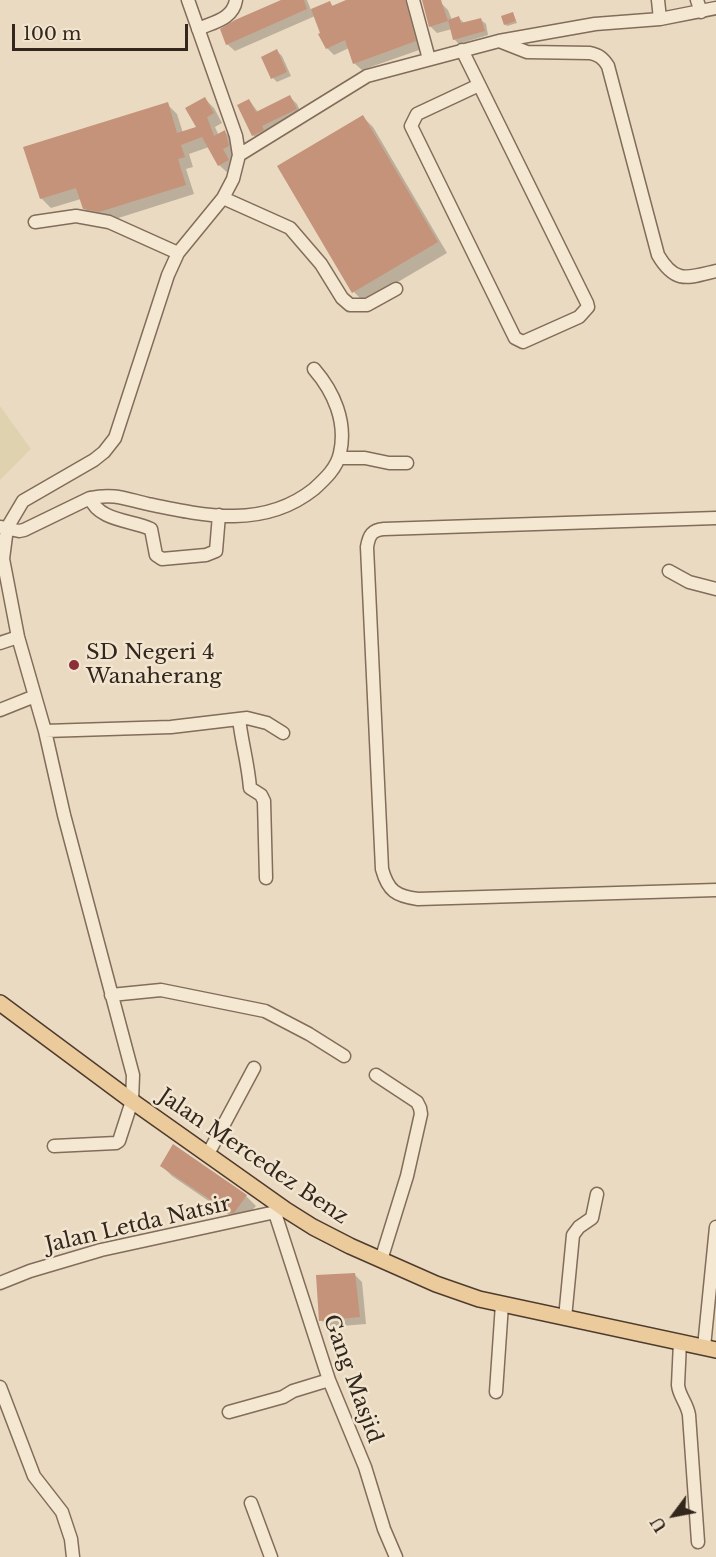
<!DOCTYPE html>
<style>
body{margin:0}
#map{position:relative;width:716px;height:1557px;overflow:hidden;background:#eadac1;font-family:"Libre Baskerville",serif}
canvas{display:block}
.north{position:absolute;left:644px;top:1485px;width:60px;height:60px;-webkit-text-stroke:4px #f2e5d0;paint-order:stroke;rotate:238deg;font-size:16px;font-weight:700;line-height:24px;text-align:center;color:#32261d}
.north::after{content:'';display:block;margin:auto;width:21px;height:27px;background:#32261d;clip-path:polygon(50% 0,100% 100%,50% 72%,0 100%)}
.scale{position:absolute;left:12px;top:24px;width:176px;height:27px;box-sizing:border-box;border:3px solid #32261d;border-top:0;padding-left:8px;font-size:18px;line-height:21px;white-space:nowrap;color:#32261d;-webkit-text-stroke:4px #f2e5d0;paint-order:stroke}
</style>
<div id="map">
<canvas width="716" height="1557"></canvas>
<div class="north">U</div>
<div class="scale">100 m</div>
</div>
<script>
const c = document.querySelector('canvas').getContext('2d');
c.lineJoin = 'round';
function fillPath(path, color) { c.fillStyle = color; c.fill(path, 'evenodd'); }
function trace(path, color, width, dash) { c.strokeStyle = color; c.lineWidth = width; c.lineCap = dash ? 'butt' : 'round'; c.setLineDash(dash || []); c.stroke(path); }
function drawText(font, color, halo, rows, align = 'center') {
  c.font = font + ' "Libre Baskerville",serif'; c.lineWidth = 5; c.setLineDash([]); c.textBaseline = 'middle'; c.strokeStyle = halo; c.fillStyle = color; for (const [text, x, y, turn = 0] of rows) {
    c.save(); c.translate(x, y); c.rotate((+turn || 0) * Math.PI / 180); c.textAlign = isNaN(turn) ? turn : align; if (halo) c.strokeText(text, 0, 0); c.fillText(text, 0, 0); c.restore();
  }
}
const farmland = new Path2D(`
 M0 406 31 449 0 480Z`);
const shadow = new Path2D(`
 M282 0H307L311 10 330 3 334 7 350 0H411L422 49 362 70 354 63 349 48 334 55 327 48 315 16 235 51 227 44Z
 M425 0H437L441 3 448 10 452 20 459 18 464 23 481 20 486 24 488 35 459 44 454 39 452 29 437 33 430 26Z
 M513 14 517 23 507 26 505 24Z
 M277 51 282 56 291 76 277 82 273 78Z
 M290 97 297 104 303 117 261 142 253 135 249 100 258 112Z
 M205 99 214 108 222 123 215 127 219 136 225 132 234 141 238 155 231 159 237 170 229 174 219 165 209 147 189 154 193 167 186 169 194 194 109 221 94 218 84 208 81 199 51 208 41 198 167 104 177 114 183 133 198 127Z
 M363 117 373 127 447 253 364 302 354 292Z
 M162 1166 246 1196 256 1206 241 1223 172 1176Z
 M355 1275 362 1282 366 1324 328 1327 321 1320Z`);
const building = new Path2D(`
 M281 0H304L307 9 226 45 220 29 235 20Z
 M346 0H405L416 41 353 64 345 40 326 49 318 34 320 33 311 9 330 1 332 6Z
 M422 0H441L448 21 429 27Z
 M513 12 516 21 504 25 501 16Z
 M459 16 461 23 481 18 485 31 453 40 448 20Z
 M277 49 287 72 271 79 261 57Z
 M290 95 297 109 262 126 264 130 252 136 237 105 249 99 256 112Z
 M205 97 214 113 207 117 214 136 225 130 229 146 223 149 229 160 218 166 202 137 181 145 185 157 178 159 186 185 99 212 83 209 76 188 40 199 23 147 168 102 177 133 196 127 185 108Z
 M363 115 438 242 352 293 277 166Z
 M173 1144 247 1195 234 1213H230L160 1166Z
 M355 1273 360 1317 319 1321 316 1275Z`);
const minor = new Path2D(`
 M413 0 429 59
 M658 0 660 19
 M697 0 701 12
 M198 29C214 22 233 19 236 0
 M499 41 527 52 590 53C599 55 603 58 608 66L658 255C675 284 687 278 716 271
 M462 50 587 303 588 307 579 317 523 342 515 338 411 126 417 114 479 85
 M239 155 367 76 499 41 595 24 660 19 716 8
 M223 198 290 228 321 264 342 298 350 305H367L396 289
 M35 222 76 216 109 222 178 253
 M339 458H365L389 463H407
 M90 498C99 521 131 520 151 529L156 555 162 559 206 555 216 551 219 515
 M716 518 384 529C372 530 369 535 367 547L382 869C388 891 396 896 418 899L716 890
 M1 527 19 531 24 530 90 498C114 493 126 499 148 504 205 516 264 529 314 489 325 479 337 468 340 453 347 422 334 392 314 369
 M669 571 689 582 716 589
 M0 643 18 637
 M0 710 35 696
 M239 719C242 744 248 763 250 788L261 795 264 801 266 878
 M45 731 171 727 247 718 267 723 283 733
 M111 995 161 990 265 1011 309 1034 344 1056
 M376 1075 417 1102 420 1108 421 1114 407 1176 381 1260
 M54 1146 116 1143 119 1141 132 1101 133 1075 64 815 45 731 18 637 3 559 7 528 23 501 94 460 104 452 115 438 168 275 178 253 223 198 233 179 239 155 236 136 188 0
 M208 1154 254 1068
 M275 1213 329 1380 365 1467 384 1529 396 1557
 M0 1283 30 1271 101 1250 280 1211
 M565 1318 573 1235 579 1227 592 1218 597 1194
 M680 1342 678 1385C679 1396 687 1403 689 1415L698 1542
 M704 1347 716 1227
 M0 1387 34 1476 62 1512 71 1539 73 1557
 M496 1392 502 1304
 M229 1412 283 1397 293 1391 329 1380
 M251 1503 271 1557`);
const major = new Path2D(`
 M0 1003 132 1101 286 1210 313 1227 350 1246 436 1284 479 1299 716 1350`);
const markers = [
 [74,665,6,"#8c2f38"]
];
const poiNames = [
 ["SD Negeri 4",86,653],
 ["Wanaherang",86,677]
];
const streetNames = [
 ["Jalan Mercedez Benz",253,1157,34],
 ["Jalan Letda Natsir",138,1225,-13],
 ["Gang Masjid",352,1379,70]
];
fillPath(farmland, '#dfd3af');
fillPath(shadow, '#0003');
fillPath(building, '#c5927a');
trace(minor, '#826c5a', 15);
trace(major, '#4f3b2e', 18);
trace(minor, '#f5e8d3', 12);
trace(major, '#ebcb9b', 15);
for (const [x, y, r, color] of markers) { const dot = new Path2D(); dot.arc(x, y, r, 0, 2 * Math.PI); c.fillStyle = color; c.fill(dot); trace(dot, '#f2e5d0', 2); }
drawText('21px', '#32261d', '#f2e5d0', poiNames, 'left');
drawText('21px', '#32261d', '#f2e5d0', streetNames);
</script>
